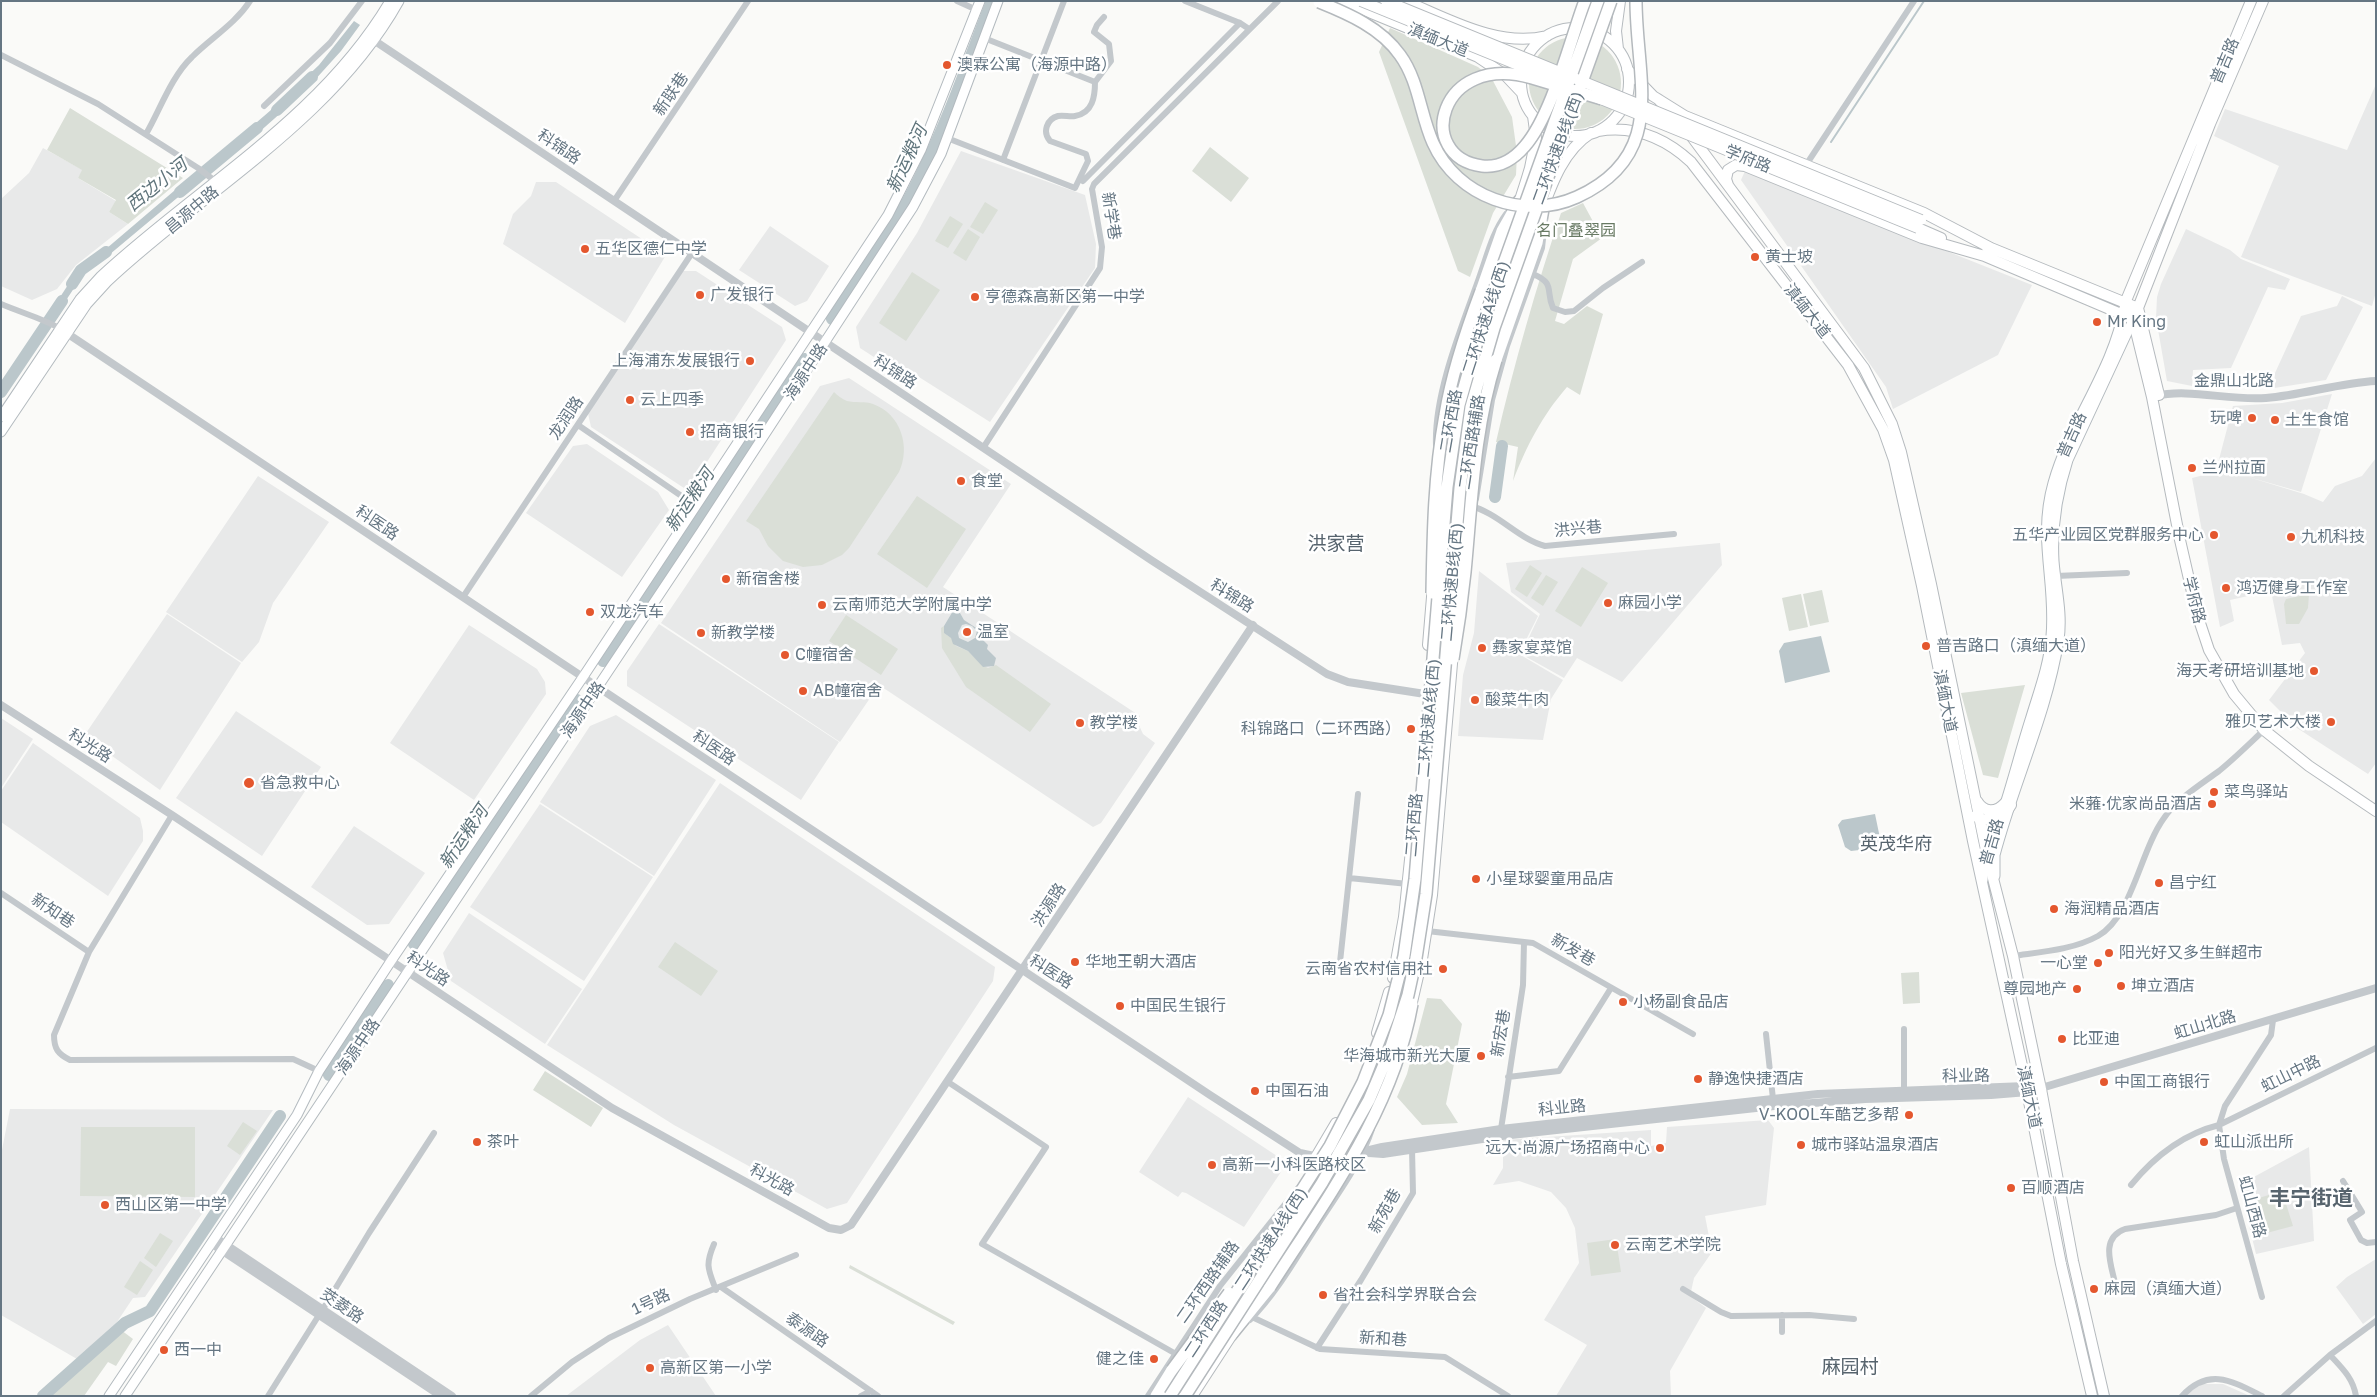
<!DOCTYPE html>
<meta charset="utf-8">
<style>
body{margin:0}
#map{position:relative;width:2377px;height:1397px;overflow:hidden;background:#fafaf8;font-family:"Golos Text",sans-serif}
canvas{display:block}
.frame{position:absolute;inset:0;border:2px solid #657683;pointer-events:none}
</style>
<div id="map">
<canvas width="2377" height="1397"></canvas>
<div class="frame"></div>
</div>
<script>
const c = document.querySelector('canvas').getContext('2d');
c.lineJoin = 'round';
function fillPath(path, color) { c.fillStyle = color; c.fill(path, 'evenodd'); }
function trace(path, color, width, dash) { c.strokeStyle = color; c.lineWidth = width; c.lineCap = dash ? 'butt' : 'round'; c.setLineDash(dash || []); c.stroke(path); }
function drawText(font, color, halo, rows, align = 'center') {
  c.font = font + ' "Golos Text","Noto Sans SC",sans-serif'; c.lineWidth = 5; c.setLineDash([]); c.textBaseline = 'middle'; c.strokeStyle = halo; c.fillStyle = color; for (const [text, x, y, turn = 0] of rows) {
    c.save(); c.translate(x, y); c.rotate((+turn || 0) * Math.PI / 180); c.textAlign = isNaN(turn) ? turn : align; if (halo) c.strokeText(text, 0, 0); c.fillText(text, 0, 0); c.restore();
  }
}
const built = new Path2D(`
 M2376 84V292L2372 306 2241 257 2279 166 2214 136 2225 109 2347 150Z
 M43 148 83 170 78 178 116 201 109 212 128 224 76 265 57 289 32 300 1 286V199L29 173Z
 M961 151 1085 195 1096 244 1095 268 990 422 911 372H897L860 348 856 327 917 233Z
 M1745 171 2032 285 1998 355 1893 409 1886 387 1741 180Z
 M536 182H556L666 255 625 323 503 244 513 214 531 196Z
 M770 226 829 266 807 301 795 306 739 270Z
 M2186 229 2230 250 2241 259 2290 279 2285 290 2268 287 2231 368 2193 370 2192 386 2167 381 2156 318 2157 297 2161 284Z
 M680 271H696L782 327 786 340 694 482 684 488 591 427 587 409Z
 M2342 296 2363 307 2326 380 2274 388 2275 373 2301 316 2337 306Z
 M849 378 1011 484 943 587 1140 716 1137 721 1143 734 1155 743 1101 823 1093 827 879 685 840 742 661 623 820 386Z
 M2332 394 2301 492 2245 476 2304 494 2323 502 2335 486 2362 476 2376 458V763L2368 774 2297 728 2269 700 2305 653 2300 643 2282 645 2271 591 2230 600 2234 621 2220 627 2192 478 2220 471 2233 472 2217 467 2233 406 2282 403Z
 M587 444 658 492 669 510 622 577 526 513 573 446Z
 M258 476 329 522 273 603 259 642 242 662 166 612Z
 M1720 543 1722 565 1622 682 1577 658 1564 678 1521 654 1540 614 1511 592 1506 563Z
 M1479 571 1538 616 1519 654 1563 680 1551 699 1543 740 1458 736 1463 675 1474 633Z
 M167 614 241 663 160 790 84 736Z
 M659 624 839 742 801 800 627 686V671Z
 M469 625 537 669 545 682 546 694 474 800 390 743Z
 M236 711 321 767 262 856 176 798Z
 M616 715 716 780 654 876 540 802 590 726Z
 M1 718 33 739 1 788Z
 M33 743 140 818 143 831V841L108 896 1 822V791Z
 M720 783 995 967 993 981 847 1203 827 1209 674 1125 547 1045Z
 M540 804 653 877 584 981 470 907Z
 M354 826 425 873 389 924 367 925 311 887Z
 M469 913 582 989 545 1044 451 981 443 953Z
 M1188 1097 1280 1158 1281 1172 1244 1227 1186 1193 1182 1192 1178 1197 1139 1172Z
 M10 1109 273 1110 145 1297 133 1298 117 1322 77 1359 1 1315V1155Z
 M1768 1120 1774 1128 1766 1205 1705 1216 1712 1252 1694 1278 1690 1296 1706 1308 1670 1371 1671 1396H1556L1587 1345 1544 1320 1579 1263 1575 1228 1566 1208 1551 1192 1519 1181 1493 1185 1503 1168V1140L1651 1130V1146L1666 1143 1667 1127Z
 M2309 1147 2314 1241 2256 1254 2239 1185Z
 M2376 1259V1314L2363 1324 2336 1287 2347 1277Z
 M668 1325 716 1396H566L640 1340Z
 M2202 1384H2223L2250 1396H2184Z`);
const green = new Path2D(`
 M1390 28 1478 67 1492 79 1512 117 1517 153 1516 175 1493 213 1470 277 1458 271 1379 52Z
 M1529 83a46 46 0 1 1 92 0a46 46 0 1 1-92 0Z
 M70 108 183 178 128 224 109 212 116 200 78 178 82 170 47 150Z
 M1210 147 1249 178 1231 202 1192 171Z
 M985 202 998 210 983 234 970 227Z
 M1583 203 1602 238 1573 259 1555 321 1564 324 1587 306 1603 314 1580 395 1567 387C1542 416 1527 445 1513 481L1518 447 1496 442C1514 364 1536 288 1561 213Z
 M950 216 963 224 948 248 935 241Z
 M968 229 980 237 966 261 953 253Z
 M912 272 940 290 906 341 879 323Z
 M834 392C837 395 842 399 847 401 855 403 865 401 873 404 901 414 911 447 899 472L849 548 842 555 822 565 803 567 783 561 768 546 759 529 746 521Z
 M917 496 966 529 927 588 877 554Z
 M1530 565 1542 573 1527 597 1515 589Z
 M1582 567 1608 583 1581 627 1555 611Z
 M1546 575 1558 582 1543 606 1531 598Z
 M1822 590 1829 622 1810 626 1803 594Z
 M1801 594 1808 627 1789 631 1782 598Z
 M2309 594 2308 608 2299 624H2286L2284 604 2286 599Z
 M846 615 898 649 881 675 829 641Z
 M944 626V633L951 638 956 646 968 651 982 665 988 668 996 665 1051 704 1030 732 966 687 942 648 941 628Z
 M2025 685 1998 778 1983 775 1961 693Z
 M675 942 718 971 701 996 658 967Z
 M1919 972 1920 1003 1903 1004 1901 973Z
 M1427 998 1441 999 1462 1024 1446 1104 1458 1123 1422 1125 1397 1097 1407 1074Z
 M545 1071 603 1108 591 1127 533 1090Z
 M243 1122 257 1131 240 1155 227 1146Z
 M81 1127H195V1197L80 1196Z
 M2282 1191 2293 1226 2259 1235 2249 1201Z
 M160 1233 173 1241 156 1267 144 1258Z
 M1616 1239 1621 1272 1591 1276 1587 1243Z
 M140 1261 153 1270 137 1295 124 1287Z
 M850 1265 955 1322 953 1325 849 1268Z
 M121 1330 133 1339 116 1366 108 1362 84 1396H46Z`);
const water = new Path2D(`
 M354 21 360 25 341 51 304 92 297 86 319 65Z
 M286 97 292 103 248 142 242 135Z
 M188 179 195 183 97 265 93 260Z
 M79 268 84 273 55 317 49 314Z
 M41 324 49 328 19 371 13 367Z
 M953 611 960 613 964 620 984 633 982 639 988 645 987 649 996 658 994 666 983 667 968 651 953 644 951 638 944 633V626ZM966 624 972 626 977 631 975 638 968 642 959 638 958 633 962 625Z
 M1821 636 1830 672 1785 683 1779 651 1784 643Z
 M1875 814 1881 843 1877 848 1851 851 1845 847 1838 825 1842 820Z`);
const stream = new Path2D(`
 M1831 142 1924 1`);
const river = new Path2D(`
 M277 110 312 77
 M180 192 257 128
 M72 284 81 270 106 252
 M832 319C862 273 896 227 920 177 948 121 969 60 992 1
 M1 392 62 301
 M1495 497 1502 446
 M603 661 805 359
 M414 944 577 700
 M329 1075 388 985
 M43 1396 125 1323 150 1311 280 1116`);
const minor = new Path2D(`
 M957 1 977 10
 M1185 1 1240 23 1249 29
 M984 38 1095 82
 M1 55 98 104 198 168 219 184
 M264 106 330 43 362 1
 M146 134C160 110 171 77 192 57 211 38 235 24 250 1
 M947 138 1075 188 1088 161 1086 154 1050 141C1042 132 1047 119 1058 116 1064 115 1070 117 1075 116 1093 113 1095 96 1095 82L1111 61 1109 44 1094 32 1097 25 1104 17
 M1003 160 1064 1
 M1806 165 1914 1
 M1083 181 1240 23
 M614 201 748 1
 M1533 274C1556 284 1545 290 1553 308L1565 312 1574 311 1603 288 1642 262
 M1 304C22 313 42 318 61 329
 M578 425 696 506
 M1436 445C1434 393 1462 326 1479 278 1487 256 1492 233 1506 214
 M983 448 1100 268 1102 247 1092 189 1094 184 1278 1
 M1476 499 1492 400 1507 346 1542 248 1545 221
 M1468 505C1499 513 1518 539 1545 546L1674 534
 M2056 576 2127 573
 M463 597 692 253
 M172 815 89 952 54 1035C54 1049 58 1054 70 1060L293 1059 319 1071
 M1349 878 1408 884
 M1 893 89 952
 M1427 931 1533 943 1693 1034
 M2013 956C2040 952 2073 950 2098 936 2132 917 2140 851 2164 818 2177 799 2200 785 2219 771 2235 758 2249 744 2264 730
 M1340 962 1358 794
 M1766 1034 1773 1099
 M1508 1077 1559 1071 1611 988
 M948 1082 1046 1147 982 1244 1176 1354
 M1904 1090V1029
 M1501 1129 1523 985 1524 942
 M2343 1181 2362 1212 2350 1220 2361 1240 2367 1243 2376 1242
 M2131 1185C2154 1157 2183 1134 2219 1125L2376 1048
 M714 1244C705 1265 708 1269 716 1290
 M721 1287 878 1396
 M2123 1288 2115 1283C2111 1264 2100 1238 2125 1229L2216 1215 2237 1208
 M1683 1289 1721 1312 1731 1316 1809 1315 1854 1319
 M2262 1297 2224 1159 2219 1125 2225 1106 2271 1035 2273 1020
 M323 1309 369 1233 434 1133
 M1252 1317 1320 1349 1445 1357 1508 1396
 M1250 1320C1277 1293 1296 1258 1317 1226 1336 1196 1361 1164 1372 1129
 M1782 1332V1315
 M1317 1348 1361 1280 1413 1193 1412 1149
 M2330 1355C2342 1368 2353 1378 2356 1396
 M268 1396 319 1315
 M531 1396 572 1362 609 1338 690 1299 796 1255
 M861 1396 871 1391
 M1148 1396 1220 1286 1297 1189
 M2182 1396C2209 1367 2232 1381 2262 1396
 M2284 1396 2330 1355 2376 1321`);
const tertiary = new Path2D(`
 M369 37 1151 560 1327 674 1348 682 1425 694
 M62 330 1210 1095 1300 1153 1319 1157
 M2155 396C2190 388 2229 401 2266 398 2303 395 2338 383 2376 381
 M1 705 172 815 612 1108 829 1228 841 1230 851 1225 1253 625
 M1369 1153 1383 1154 1502 1136 1774 1106 1865 1099 1991 1095 2028 1092 2376 988
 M1353 1154 1382 1147 1501 1129 1818 1094 2026 1086 2041 1089
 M216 1238 452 1396
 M212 1244 441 1396`);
const secondary = new Path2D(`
 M1 417 80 299 101 276C198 186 321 118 390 1
 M1 432 87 304 107 282C205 190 332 121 399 1
 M1995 876V855C2014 783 2047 714 2059 640 2063 613 2056 588 2054 561 2052 526 2057 494 2068 460L2134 318
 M1983 880C1984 853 1996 828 2005 804 2014 776 2021 748 2030 720 2038 693 2049 665 2051 636 2056 582 2037 539 2053 483 2070 422 2113 370 2124 308
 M109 1396 297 1115 319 1071 391 961 583 677 888 215 921 150 980 1
 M125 1396 701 532 913 207 941 154 998 1`);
const primary = new Path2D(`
 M1342 1 1478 57 1505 75 1522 93
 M1405 1C1449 19 1498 48 1547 36
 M1521 82a54 54 0 1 1 108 0a54 54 0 1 1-108 0Z
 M1618 49 1616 31 1620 1
 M1627 69 1653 96 1685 116 1924 213 1991 248
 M1658 99 1680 122
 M1598 131C1634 125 1665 138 1691 162L1848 365 1883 429 1894 460 1922 586 1973 841 2021 1061 2061 1264 2092 1396
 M1689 133 1864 368 1892 424 1901 452 1931 584 1987 855 2013 956 2041 1089 2073 1261 2104 1396
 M1728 185 1726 179 1728 170 1736 165 1745 166 1922 238 1988 257
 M1542 211C1552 183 1564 150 1591 133
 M1918 228 1941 238
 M1986 246 2138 308 2159 395
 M1982 255 2133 319
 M2125 303 2133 319 2152 397 2180 540 2197 614 2209 650 2234 694 2264 730 2309 766 2376 811
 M2125 303 2251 1
 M2138 308 2210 124 2263 1
 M1494 346 1536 227
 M1473 433 1483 384
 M1445 453C1458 353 1502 264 1530 168L1536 138 1533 116
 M1458 592 1467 472
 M1428 645 1433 585
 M1977 801C1984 813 1996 813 2005 803
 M1975 816C1988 823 2003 819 2011 805
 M1393 978 1404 917 1413 831
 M1410 1011 1422 959 1432 895 1453 652
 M1377 1033 1389 992
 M1310 1167 1336 1123
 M1255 1299 1328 1186 1375 1102
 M1163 1396 1192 1352
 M1192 1396 1235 1330`);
const trunk = new Path2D(`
 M1481 291 1502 231 1519 201
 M1496 360 1537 243 1543 209
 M1231 1335 1270 1287
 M1156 1396 1172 1370`);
const primaryBridge = new Path2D(`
 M1361 1 1555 80
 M1386 1 1921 220
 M1596 97 1918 228`);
const trunkBridge = new Path2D(`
 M1585 1 1583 6C1569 45 1551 116 1525 146 1514 159 1499 168 1482 166 1414 157 1438 51 1532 78L1602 99
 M1319 2C1349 14 1381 28 1400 55 1419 81 1420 114 1433 143 1457 197 1524 221 1577 197 1669 155 1636 79 1636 1
 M1432 593C1433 533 1434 474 1445 415 1452 372 1466 331 1481 291
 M1453 659C1458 630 1462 601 1465 572 1472 500 1474 429 1496 360
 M1270 1287C1327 1198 1393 1110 1412 1004
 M1172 1370 1229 1293
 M1170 1396 1330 1146 1363 1082 1389 1015 1404 956 1415 879 1447 487 1459 405 1482 324 1598 1
 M1185 1396 1322 1183 1369 1100 1389 1053 1408 995 1416 958 1426 894 1460 488 1471 407 1494 328 1611 1`);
const markers = [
 [947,65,5,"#e4572e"],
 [585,249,5,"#e4572e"],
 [1755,257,5,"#e4572e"],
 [700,295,5,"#e4572e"],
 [975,297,5,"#e4572e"],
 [2097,322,5,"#e4572e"],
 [750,361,5,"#e4572e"],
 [630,400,5,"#e4572e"],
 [2252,418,5,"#e4572e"],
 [2275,420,5,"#e4572e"],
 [690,432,5,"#e4572e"],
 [2192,468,5,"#e4572e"],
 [961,481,5,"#e4572e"],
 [2214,535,5,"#e4572e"],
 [2291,537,5,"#e4572e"],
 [726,579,5,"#e4572e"],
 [2226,588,5,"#e4572e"],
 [1608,603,5,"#e4572e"],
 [822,605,5,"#e4572e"],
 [590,612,5,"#e4572e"],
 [967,632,5,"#e4572e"],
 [701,633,5,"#e4572e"],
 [1926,646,5,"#e4572e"],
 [1482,648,5,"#e4572e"],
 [785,655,5,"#e4572e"],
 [2314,671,5,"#e4572e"],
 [803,691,5,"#e4572e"],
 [1475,700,5,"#e4572e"],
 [2331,722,5,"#e4572e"],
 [1080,723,5,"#e4572e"],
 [1411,729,5,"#e4572e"],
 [249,783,6,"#e4572e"],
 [2214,792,5,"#e4572e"],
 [2212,804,5,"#e4572e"],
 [1476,879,5,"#e4572e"],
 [2159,883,5,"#e4572e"],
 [2054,909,5,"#e4572e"],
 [2109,953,5,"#e4572e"],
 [1075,962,5,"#e4572e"],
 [2098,963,5,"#e4572e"],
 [1443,969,5,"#e4572e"],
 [2121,986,5,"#e4572e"],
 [2077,989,5,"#e4572e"],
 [1623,1002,5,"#e4572e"],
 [1120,1006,5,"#e4572e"],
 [2062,1039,5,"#e4572e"],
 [1481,1056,5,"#e4572e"],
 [1698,1079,5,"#e4572e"],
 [2104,1082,5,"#e4572e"],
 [1255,1091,5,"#e4572e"],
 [1909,1115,5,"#e4572e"],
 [477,1142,5,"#e4572e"],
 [2204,1142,5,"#e4572e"],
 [1801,1145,5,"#e4572e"],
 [1660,1148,5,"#e4572e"],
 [1212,1165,5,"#e4572e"],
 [2011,1188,5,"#e4572e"],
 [105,1205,5,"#e4572e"],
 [1615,1245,5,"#e4572e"],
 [2094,1289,5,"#e4572e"],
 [1323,1295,5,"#e4572e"],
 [164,1350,5,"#e4572e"],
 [1154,1359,5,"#e4572e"],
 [650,1368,5,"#e4572e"]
];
const streetNames = [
 ["滇缅大道",1438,40,22],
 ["普吉路",2225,61,-67],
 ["新联巷",671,94,-56],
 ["科锦路",559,147,34],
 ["二环快速B线(西)",1558,148,-70],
 ["学府路",1748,159,22],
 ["昌源中路",192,210,-40],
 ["新学巷",1111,216,81],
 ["滇缅大道",1807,311,52],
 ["二环快速A线(西)",1486,318,-72],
 ["海源中路",806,372,-57],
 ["科锦路",895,372,33],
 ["金鼎山北路",2234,381],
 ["龙润路",566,418,-56],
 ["二环西路",1451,421,-80],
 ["普吉路",2072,435,-66],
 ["二环西路辅路",1472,442,-81],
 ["科医路",377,523,34],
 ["洪兴巷",1578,529,-5],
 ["二环快速B线(西)",1452,582,-85],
 ["科锦路",1232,596,32],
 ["学府路",2194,600,76],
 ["滇缅大道",1945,701,79],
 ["海源中路",583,710,-56],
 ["二环快速A线(西)",1429,718,-85],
 ["科光路",90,746,33],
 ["科医路",714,748,34],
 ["二环西路",1414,825,-85],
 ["普吉路",1992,842,-74],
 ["洪源路",1049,905,-57],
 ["新知巷",53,911,34],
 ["新发巷",1573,950,30],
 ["科光路",428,969,34],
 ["科医路",1051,972,33],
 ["虹山北路",2205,1025,-17],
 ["新宏巷",1501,1033,-81],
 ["海源中路",358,1047,-56],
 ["虹山中路",2291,1074,-26],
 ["科业路",1966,1076,-1],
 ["滇缅大道",2029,1097,78],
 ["科业路",1562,1108,-6],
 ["科光路",772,1180,29],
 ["虹山西路",2252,1207,75],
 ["新苑巷",1385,1211,-61],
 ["二环快速A线(西)",1271,1239,-57],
 ["二环西路辅路",1208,1282,-55],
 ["1号路",651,1302,-25],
 ["茭菱路",342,1306,34],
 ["二环西路",1206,1329,-57],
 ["泰源路",807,1330,35],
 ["新和巷",1383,1339,4]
];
const poiNames = [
 ["澳霖公寓（海源中路）",957,65],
 ["五华区德仁中学",595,249],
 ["黄士坡",1765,257],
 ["广发银行",710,295],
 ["亨德森高新区第一中学",985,297],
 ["Mr King",2107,322],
 ["上海浦东发展银行",740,361,"right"],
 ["云上四季",640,400],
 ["玩啤",2242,418,"right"],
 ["土生食馆",2285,420],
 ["招商银行",700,432],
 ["兰州拉面",2202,468],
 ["食堂",971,481],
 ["五华产业园区党群服务中心",2204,535,"right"],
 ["九机科技",2301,537],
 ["新宿舍楼",736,579],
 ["鸿迈健身工作室",2236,588],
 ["麻园小学",1618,603],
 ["云南师范大学附属中学",832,605],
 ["双龙汽车",600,612],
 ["温室",977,632],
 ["新教学楼",711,633],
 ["普吉路口（滇缅大道）",1936,646],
 ["彝家宴菜馆",1492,648],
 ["C幢宿舍",795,655],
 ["海天考研培训基地",2304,671,"right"],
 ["AB幢宿舍",813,691],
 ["酸菜牛肉",1485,700],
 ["雅贝艺术大楼",2321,722,"right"],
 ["教学楼",1090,723],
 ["科锦路口（二环西路）",1401,729,"right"],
 ["省急救中心",260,783],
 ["菜鸟驿站",2224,792],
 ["米蕥·优家尚品酒店",2202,804,"right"],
 ["小星球婴童用品店",1486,879],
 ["昌宁红",2169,883],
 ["海润精品酒店",2064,909],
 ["阳光好又多生鲜超市",2119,953],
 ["华地王朝大酒店",1085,962],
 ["一心堂",2088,963,"right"],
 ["云南省农村信用社",1433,969,"right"],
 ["坤立酒店",2131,986],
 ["尊园地产",2067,989,"right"],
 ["小杨副食品店",1633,1002],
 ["中国民生银行",1130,1006],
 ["比亚迪",2072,1039],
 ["华海城市新光大厦",1471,1056,"right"],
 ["静逸快捷酒店",1708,1079],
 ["中国工商银行",2114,1082],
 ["中国石油",1265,1091],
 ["V-KOOL车酷艺多帮",1899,1115,"right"],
 ["茶叶",487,1142],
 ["虹山派出所",2214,1142],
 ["城市驿站温泉酒店",1811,1145],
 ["远大·尚源广场招商中心",1650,1148,"right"],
 ["高新一小科医路校区",1222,1165],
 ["百顺酒店",2021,1188],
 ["西山区第一中学",115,1205],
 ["云南艺术学院",1625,1245],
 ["麻园（滇缅大道）",2104,1289],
 ["省社会科学界联合会",1333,1295],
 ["西一中",174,1350],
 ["健之佳",1144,1359,"right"],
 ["高新区第一小学",660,1368]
];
const parkNames = [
 ["名门叠翠园",1576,231]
];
const waterNames = [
 ["新运粮河",907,159,-65],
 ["西边小河",157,185,-39],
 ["新运粮河",690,500,-56],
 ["新运粮河",464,837,-56]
];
const neighbourhoodNames = [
 ["英茂华府",1896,844]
];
const quarterNames = [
 ["洪家营",1336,544],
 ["麻园村",1850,1367]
];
const districtNames = [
 ["丰宁街道",2311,1198]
];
fillPath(built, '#e8e9e9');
fillPath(green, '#dadfd7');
fillPath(water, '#bbc7cb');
trace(stream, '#bbc7cb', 2);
trace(river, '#bbc7cb', 12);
trace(secondary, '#b3babf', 11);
trace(primary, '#b5babe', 12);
trace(trunk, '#b4b9bd', 14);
trace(minor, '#c3c8cc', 6);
trace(tertiary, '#c3c8cc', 8);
trace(secondary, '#fff', 9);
trace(primary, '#fff', 10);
trace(trunk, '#fff', 11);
trace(primaryBridge, '#b5babe', 12, []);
trace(trunkBridge, '#b4b9bd', 14, []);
trace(primaryBridge, '#fff', 10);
trace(trunkBridge, '#fff', 11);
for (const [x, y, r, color] of markers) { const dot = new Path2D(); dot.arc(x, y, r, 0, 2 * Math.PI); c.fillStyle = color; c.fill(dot); trace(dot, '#fff', 2); }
drawText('16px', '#657683', '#fff', streetNames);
drawText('16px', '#657683', '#fff', poiNames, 'left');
drawText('16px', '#687a64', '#fff', parkNames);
drawText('italic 18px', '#60757c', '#fff', waterNames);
drawText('18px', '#57646e', '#fff', neighbourhoodNames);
drawText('19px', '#57646e', '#fff', quarterNames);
drawText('bold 21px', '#57646e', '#fff', districtNames);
</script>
